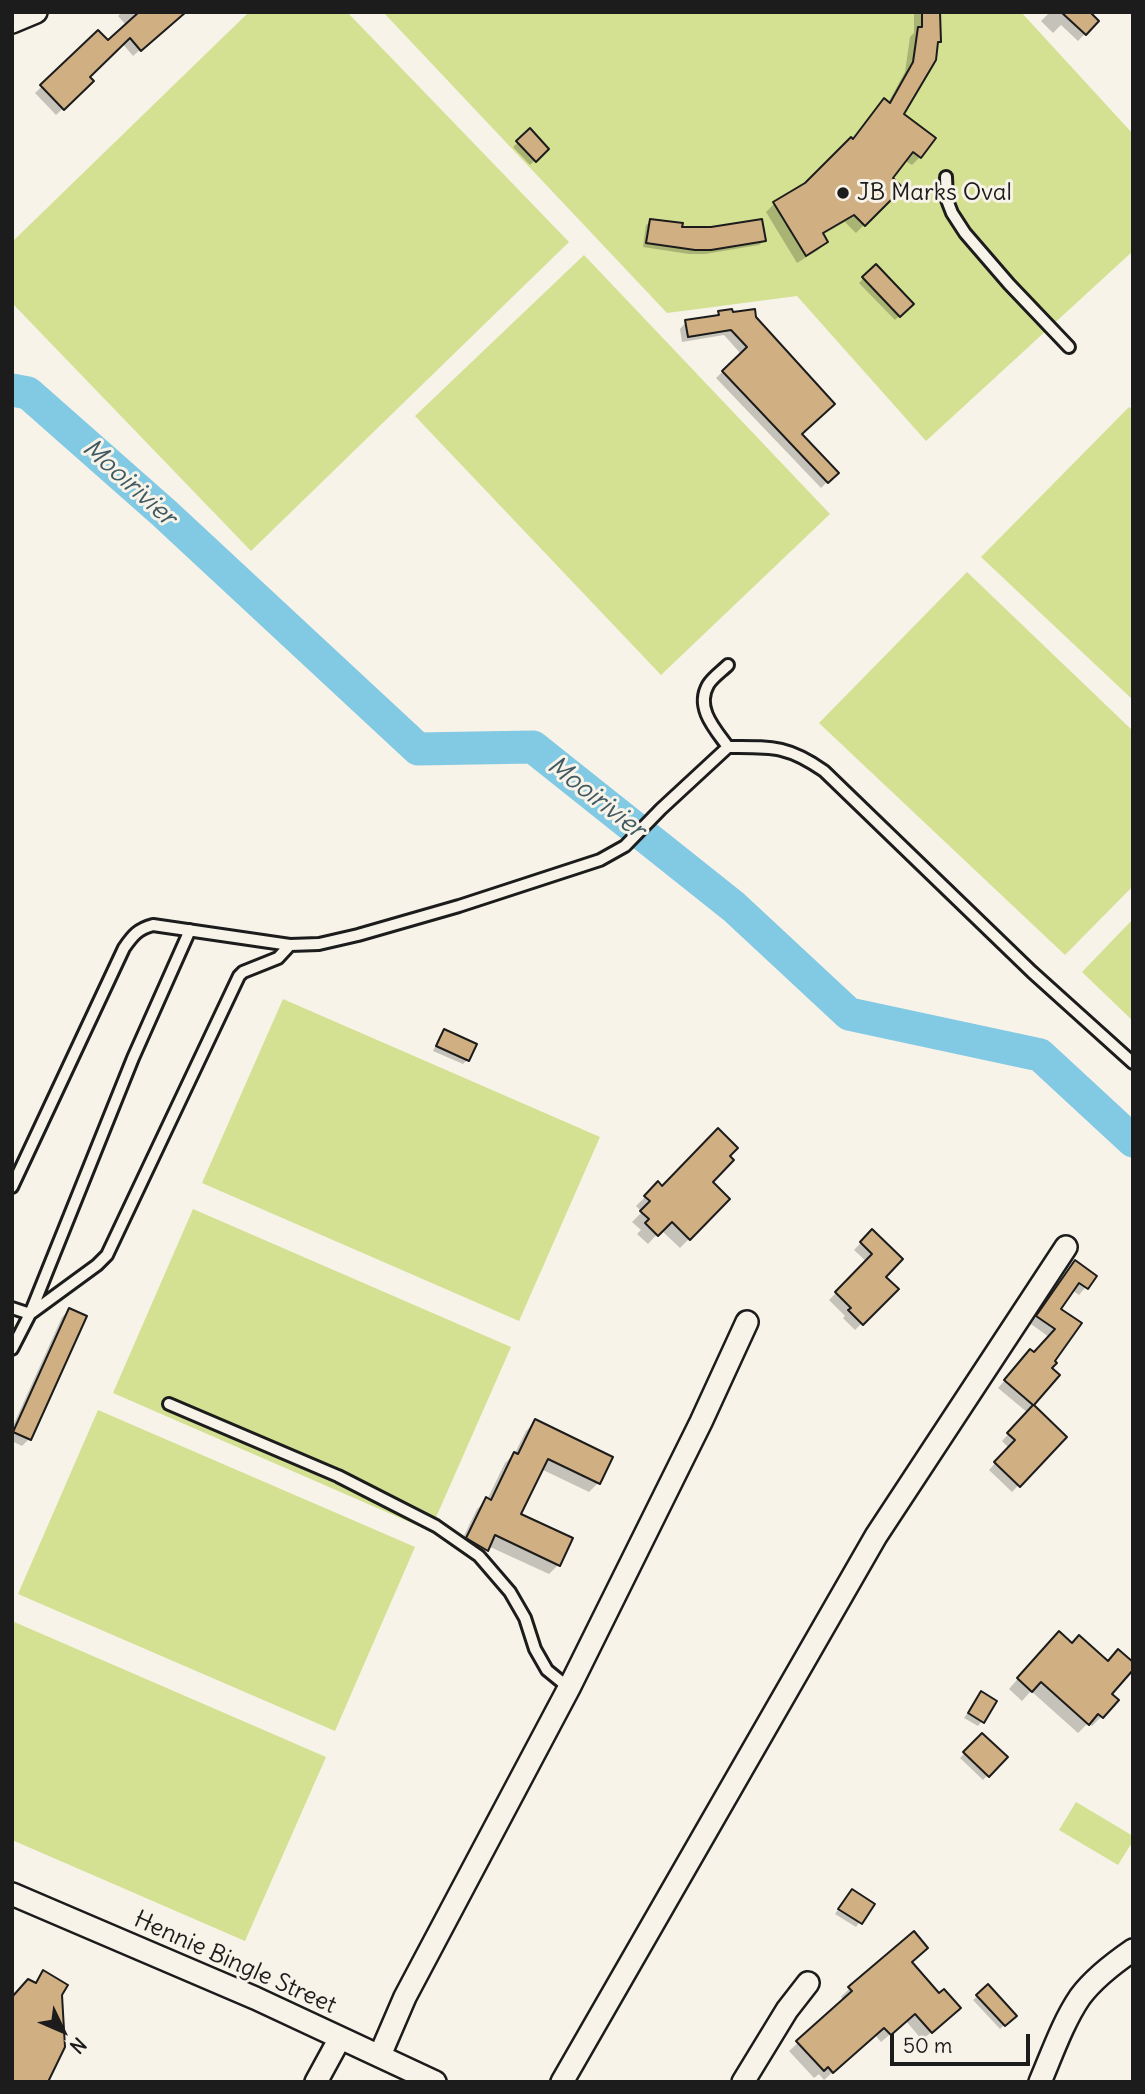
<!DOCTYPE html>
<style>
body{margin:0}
#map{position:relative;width:1145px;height:2094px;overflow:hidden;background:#f7f3e8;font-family:Delius,sans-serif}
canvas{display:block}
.frame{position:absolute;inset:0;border:14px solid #1c1c1c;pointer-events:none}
.north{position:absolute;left:28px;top:1996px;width:70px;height:70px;-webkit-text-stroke:5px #f7f3e8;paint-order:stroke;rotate:134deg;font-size:19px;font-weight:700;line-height:28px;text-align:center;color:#1c1c1c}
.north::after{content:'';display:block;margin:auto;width:24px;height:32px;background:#1c1c1c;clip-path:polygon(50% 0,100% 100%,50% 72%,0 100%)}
.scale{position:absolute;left:890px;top:2034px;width:140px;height:32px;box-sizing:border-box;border:4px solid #1c1c1c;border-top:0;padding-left:9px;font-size:21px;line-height:24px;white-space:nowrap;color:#1c1c1c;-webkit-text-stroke:5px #f7f3e8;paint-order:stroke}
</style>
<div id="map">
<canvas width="1145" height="2094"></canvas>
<div class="frame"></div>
<div class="north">N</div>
<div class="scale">50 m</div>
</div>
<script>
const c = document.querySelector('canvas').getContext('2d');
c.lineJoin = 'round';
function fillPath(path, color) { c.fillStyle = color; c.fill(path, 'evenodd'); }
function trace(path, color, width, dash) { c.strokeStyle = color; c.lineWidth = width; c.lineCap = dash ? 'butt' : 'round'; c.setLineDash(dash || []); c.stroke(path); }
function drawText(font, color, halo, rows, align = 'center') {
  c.font = font + ' Delius,sans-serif'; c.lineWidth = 6; c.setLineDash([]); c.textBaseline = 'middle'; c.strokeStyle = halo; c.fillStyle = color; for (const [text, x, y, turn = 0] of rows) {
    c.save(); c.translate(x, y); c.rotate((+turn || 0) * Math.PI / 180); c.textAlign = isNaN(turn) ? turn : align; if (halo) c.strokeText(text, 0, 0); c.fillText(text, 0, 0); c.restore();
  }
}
const green = new Path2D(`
 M249 12H347L569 242 251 551 12 303V242Z
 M383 12H1021L1133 134V251L926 441 797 296 667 313Z
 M584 255 830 514 661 675 415 416Z
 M1129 407 1133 410V700L981 557Z
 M967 572 1133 731V886L1065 955 819 723Z
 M1133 919V1021L1082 972Z
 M283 999 600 1137 519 1321 202 1183Z
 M193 1209 511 1347 430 1531 113 1393Z
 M98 1410 415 1547 335 1731 18 1594Z
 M12 1621 326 1757 245 1941 12 1840Z
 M1076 1802 1133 1836V1841L1118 1865 1059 1830Z`);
const shadow = new Path2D(`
 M122 12H184L133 56 122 43 88 77 92 81 56 115 35 93 98 32 108 42 127 26 118 16Z
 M914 12H939V41L902 114 920 157 912 165 904 160 891 178 900 188 856 233 845 222 822 235 826 242 818 250 797 263 766 212 774 204 806 184 888 103 905 72 910 37 914 33Z
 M1050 12H1095L1092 16 1097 21 1078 41 1061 25 1053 33 1041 21Z
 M530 131 547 149 530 165 513 147Z
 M651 221 680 228 764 241 759 245 705 254H689L643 247 646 225Z
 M876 266 912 304 895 320 859 283Z
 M719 313 731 314 799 434 836 473 821 488 716 378 741 354 724 335 682 342 680 329 686 322 715 317Z
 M445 1031 467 1060 463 1064 433 1051 440 1035Z
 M710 1182 728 1199 680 1248 661 1230 648 1244 637 1234 641 1230 632 1222 642 1212 636 1206 658 1184 662 1188Z
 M872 1231 883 1277 896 1289 855 1330 843 1318 845 1316 829 1300 867 1262 854 1250Z
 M1075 1262 1095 1276 1079 1295 1072 1290 1059 1309 1050 1368 1058 1375 1032 1406 1065 1437 1012 1492 989 1470 1009 1448 1002 1441 1028 1413 998 1388 1024 1359 1034 1354 1049 1337 1031 1324 1068 1269Z
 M69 1310 29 1439 22 1446 12 1441V1428L62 1317Z
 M536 1421 598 1483 589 1492 541 1469 519 1515 558 1565 549 1574 488 1546 477 1559 458 1548 477 1509 487 1500 505 1463 515 1453 526 1431Z
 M1049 1643 1071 1645 1109 1694 1101 1717 1092 1726 1088 1723 1078 1733 1031 1691 1022 1701 1009 1689Z
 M981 1693 982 1721 978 1726 964 1718Z
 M982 1735 1005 1757 983 1780 960 1758Z
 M848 1895 872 1904 856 1927 835 1914Z
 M914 1933 910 1962 950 2016 922 2040 906 2021 881 2042 875 2035 824 2080 819 2074 814 2078 789 2051 844 2001 841 1997 849 1989Z
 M988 1986 1014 2015 1000 2029 973 2000Z`);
const river = new Path2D(`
 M12 390 28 393 164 513 418 749 533 747 734 907 849 1014 1040 1055 1133 1141`);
const building = new Path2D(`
 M139 12H186L141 51 130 38 90 77 94 81 64 110 40 85 98 30 108 40Z
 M922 12H940L941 42H938L936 60 904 114 936 138 921 158 913 152 893 178 903 188 865 226 854 215 823 233 828 242 806 256 773 202 805 183 851 137 853 139 884 98 890 103 913 62 918 27H922Z
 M1061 12H1090L1099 21 1086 35Z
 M530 128 549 149 536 162 516 141Z
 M650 219 683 223 682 227H711L762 219 766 241 711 250H695L646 243Z
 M876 264 914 304 900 317 862 277Z
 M732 309 733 312 755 309 756 317 835 404 802 434 839 473 828 483 722 371 747 347 731 330 688 337 685 320 719 315 718 311Z
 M444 1029 477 1044 469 1061 436 1046Z
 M718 1128 738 1148 730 1156 734 1160 713 1182 730 1199 690 1240 672 1222 658 1236 645 1223 649 1219 640 1211 650 1201 644 1196 658 1181 662 1186Z
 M872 1229 903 1259 886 1277 899 1289 863 1325 848 1310 851 1308 835 1292 872 1254 860 1242Z
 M1075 1260 1097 1276 1088 1289 1079 1283 1061 1309 1082 1323 1055 1361 1057 1363 1052 1368 1060 1375 1034 1405 1067 1437 1020 1487 994 1462 1015 1440 1007 1433 1033 1405 1004 1380 1030 1349 1034 1352 1055 1329 1036 1316Z
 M69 1308 87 1316 31 1440 13 1432Z
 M535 1419 613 1457 600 1484 548 1459 521 1514 573 1538 560 1566 495 1535 488 1551 466 1538 486 1497 491 1500 514 1452 518 1454Z
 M1059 1631 1072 1643 1079 1635 1108 1661 1118 1649 1133 1662V1670L1112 1694 1119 1700 1103 1718 1098 1714 1089 1725 1041 1682 1032 1692 1017 1678Z
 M981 1691 997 1701 984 1723 968 1713Z
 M982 1733 1008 1757 989 1777 963 1752Z
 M852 1889 875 1904 862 1924 838 1909Z
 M914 1931 928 1948 912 1962 939 1993 944 1989 961 2008 932 2033 915 2014 891 2035 884 2028 833 2073 828 2067 824 2071 796 2041 852 1991 848 1987Z
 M43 1970 68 1985 62 1995 65 2047 48 2082H12V1997L28 1979 36 1983Z
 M988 1984 1017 2016 1005 2026 976 1995Z`);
const service = new Path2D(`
 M946 177 947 200 952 213 965 233 1009 284 1069 347
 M728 747C771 747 787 745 824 771L1032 972 1133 1063
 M12 1187 124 948C133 935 138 929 153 925L290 945 319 944 358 935 459 906 600 860 625 846 661 809 728 747C715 729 695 708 708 685 712 678 722 671 728 665
 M12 1308 30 1314 97 1265 107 1255 239 976 243 972 278 958 290 945
 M12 1349 30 1314 133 1058 190 930
 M169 1404 338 1476 436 1526 479 1556 510 1592 525 1618 535 1649 547 1670 569 1688`);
const minor = new Path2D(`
 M12 22 36 12
 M12 1894 255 1998 435 2082
 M380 2055 405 1997 569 1688 701 1422 747 1322
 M316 2082 340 2038
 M562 2082 876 1536 1066 1247
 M743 2082 787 2010 808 1983
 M1040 2082C1052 2054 1063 2022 1080 1997 1094 1978 1114 1963 1133 1950`);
const markers = [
 [843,193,7,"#1c1c1c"]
];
const poiNames = [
 ["JB Marks Oval",857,193]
];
const streetNames = [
 ["Hennie Bingle Street",235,1963,24]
];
const waterNames = [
 ["Mooirivier",129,483,42],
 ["Mooirivier",596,798,38]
];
fillPath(green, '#d4e092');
fillPath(shadow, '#0003');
trace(river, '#82c9e3', 33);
fillPath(building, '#d0af83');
trace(building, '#1c1c1c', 2);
trace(service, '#1c1c1c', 16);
trace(minor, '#1c1c1c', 26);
trace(service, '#f7f3e8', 10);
trace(minor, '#f7f3e8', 21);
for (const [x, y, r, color] of markers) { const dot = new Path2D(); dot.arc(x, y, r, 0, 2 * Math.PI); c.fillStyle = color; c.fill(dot); trace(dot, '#f7f3e8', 2.5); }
drawText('24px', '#1c1c1c', '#f7f3e8', poiNames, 'left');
drawText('24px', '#1c1c1c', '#f7f3e8', streetNames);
drawText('italic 26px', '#405962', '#f7f3e8', waterNames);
</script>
